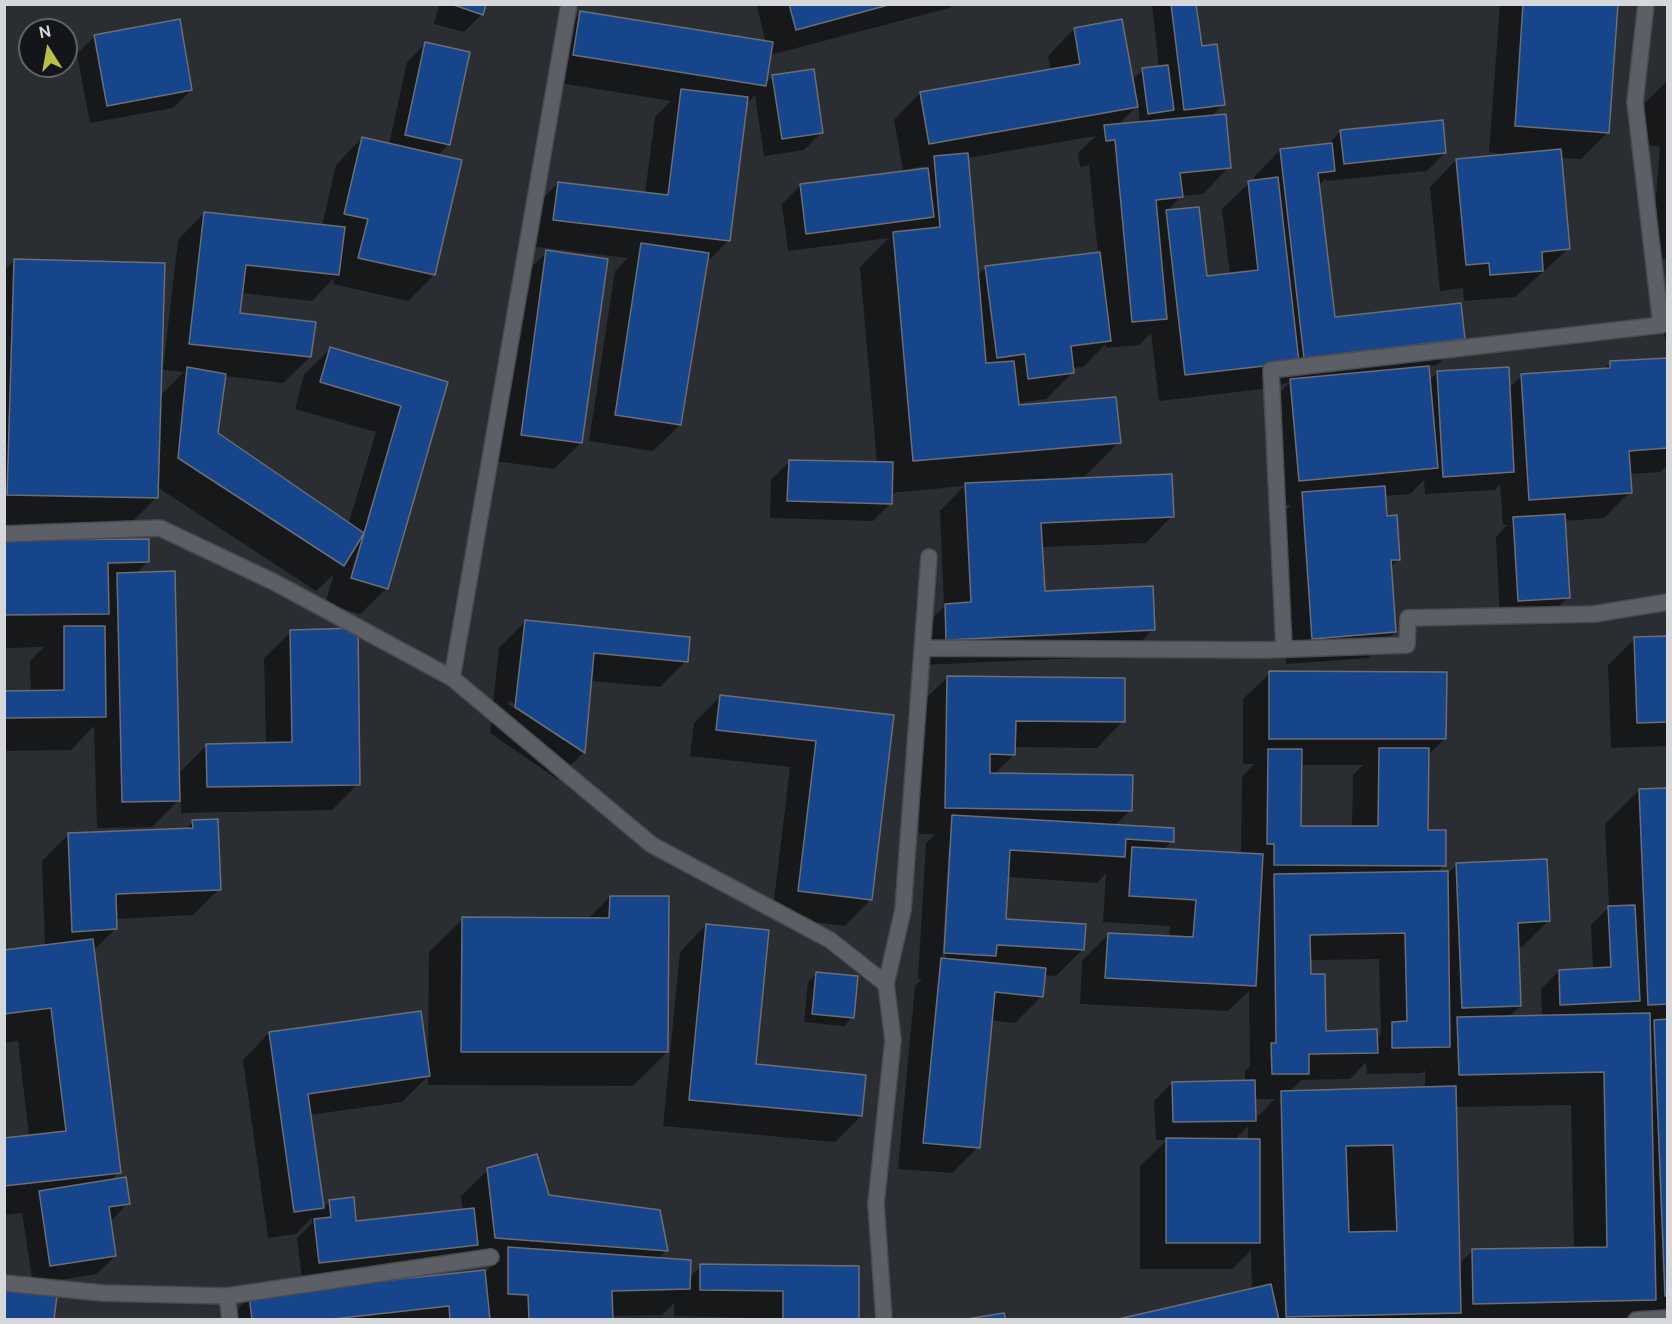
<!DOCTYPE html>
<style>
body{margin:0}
#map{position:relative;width:1672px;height:1324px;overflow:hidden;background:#2a2d32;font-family:"DM Sans",sans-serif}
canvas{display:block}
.frame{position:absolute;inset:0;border:6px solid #d5d7db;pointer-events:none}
.north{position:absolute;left:18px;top:18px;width:60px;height:60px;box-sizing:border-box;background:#141518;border:2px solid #616366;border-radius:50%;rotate:349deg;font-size:16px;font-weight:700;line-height:24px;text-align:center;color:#d5d7db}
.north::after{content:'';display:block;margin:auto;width:21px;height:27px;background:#bac045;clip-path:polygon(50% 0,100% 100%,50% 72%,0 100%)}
</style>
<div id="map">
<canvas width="1672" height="1324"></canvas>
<div class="frame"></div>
<div class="north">N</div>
</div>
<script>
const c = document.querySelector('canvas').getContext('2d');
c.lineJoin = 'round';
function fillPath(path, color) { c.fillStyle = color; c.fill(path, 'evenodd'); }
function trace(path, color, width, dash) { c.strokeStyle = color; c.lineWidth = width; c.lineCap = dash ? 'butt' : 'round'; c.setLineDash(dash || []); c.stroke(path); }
const shadow = new Path2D(`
 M439 4H484L482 14 464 32 434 24Z
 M759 4H953L949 8 770 55 765 84 773 76 822 132 804 150 764 156 755 95 745 105 728 241 705 264 680 425 653 451 589 441 615 271 628 258 528 246 532 210 558 183 645 194 655 117 671 101 547 81 554 39 581 13 766 43 757 7Z
 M1152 4H1195L1200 48 1223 104 1211 117 1229 167 1203 194 1181 196 1167 211 1205 278 1230 275 1222 209 1249 183 1255 182 1254 177 1280 150 1327 145 1341 131 1445 153 1427 171 1326 181V178L1318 186 1333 319 1464 339 1437 365 1428 366 1429 381 1437 372 1508 389 1521 376 1603 370 1610 363 1668 359V465L1660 472 1629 474 1630 492 1604 518 1564 521 1568 597 1550 615 1500 618 1496 537 1507 525H1503L1500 484 1495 490 1425 494 1424 480 1410 494 1384 496 1385 517 1398 560 1390 567 1395 632 1369 658 1286 664 1276 520 1291 505 1274 506 1265 407 1290 382 1271 388 1159 401 1151 333 1139 345 1106 348V344L1083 367 1072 368 1073 372 1046 399 1017 403V407L1119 442 1085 476 1071 477 1072 480 1172 516 1146 543 1041 547 1043 592 1153 629 1127 656 920 665 919 632 944 607 940 511 964 486 891 493V503L873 521 770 518 771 480 789 462 877 463 860 267 889 238 788 251 782 204 800 186 921 171 926 166 903 170 894 120 920 93 1051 71 1048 56 1074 29 1133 89H1136L1134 78 1143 70 1159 68ZM1138 105 1140 123 1117 126ZM1096 136 1078 153 1080 167 1089 165 1098 254 986 267 977 277 967 158Z
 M1500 4H1616L1607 133 1581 159 1560 158 1568 249 1515 297 1464 301 1463 288 1440 291 1430 187 1456 160 1508 155 1489 152Z
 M95 36 191 90 173 108 90 123 77 54Z
 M425 44 449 144 437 156 434 275 408 301 333 284 334 278 312 301 241 293 239 315 310 357 283 383 224 376 217 434 348 525 376 432 295 409 304 375 330 349 446 383 387 588 360 614 325 604 334 574 316 591 157 487 156 498 122 532 4 529V270L15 260 159 397 184 372 163 370 178 240 204 213 322 226 336 165 362 138 389 145 407 62Z
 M1668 80V259H1651L1660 147 1642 144 1645 103Z
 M547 252 581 443 554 469 495 461 520 278Z
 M1668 311V352L1661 318Z
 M4 542 148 561 136 574 178 774 207 745 266 744 264 658 291 632 358 784 332 810 181 813V798L152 827 97 828 94 726 71 750 4 751V692H31L30 661 44 647 4 648Z
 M525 622 686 661 660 687 590 681 583 753 557 779 490 733 499 648ZM510 701 563 737V740L508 704Z
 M1668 638V746L1611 748 1608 665 1635 639Z
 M1270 673 1445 739 1427 756 1426 832 1444 865 1437 873 1446 875 1457 865 1548 921 1522 947H1517L1520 1006 1508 1018 1542 1017 1541 989 1559 971 1593 970 1591 925 1609 907 1605 824 1639 790 1668 789V1320H1121L1252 1290 1251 1251 1232 1269H1140V1166L1167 1140H1156L1154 1101 1172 1083 1245 1081V1071L1250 1066 1249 991 1228 1011 1080 1004 1082 961 1108 935 1169 938 1170 926 1103 922 1106 873 1097 883 1007 877 1004 920 1083 949 1056 976 1044 975 1042 996 1015 1023 990 1020 978 1147 952 1173 898 1169 915 986 922 979H918L926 843 935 834H919L921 703 948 677 1123 721 1097 748 1014 747V755L994 774 1131 810 1114 826 1172 841 1162 851 1241 855 1242 777 1254 764H1243V699ZM1300 765H1363L1353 775 1352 828H1300ZM949 843H952L945 961H942ZM1379 959 1381 1035 1376 1040 1324 1032 1309 976V960ZM1366 1062 1367 1074 1422 1073 1425 1070V1088L1289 1092 1301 1080 1350 1079ZM1254 1099H1275L1254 1120ZM1571 1105 1574 1249 1472 1251 1459 1264 1455 1107ZM1248 1126V1140H1234Z
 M720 697 892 716 871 899 845 926 772 917 790 767 690 756 694 723Z
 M193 822 219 889 193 915 115 919V929L93 951 119 1172 110 1181 128 1203 110 1222 115 1256 97 1274 33 1284 22 1213 4 1215V1139L29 1136 18 1041 4 1043V951L45 946 42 861 68 835 185 830Z
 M610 897 667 1052 633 1086 428 1085V1076L402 1102 309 1115 322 1209 330 1201 355 1223 463 1211 461 1196 488 1170 666 1250 658 1259 689 1278 701 1266 858 1267 857 1320 674 1316V1303L662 1315 612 1316V1320H227L250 1296 484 1274 492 1265 469 1263 302 1280 297 1238 312 1223V1218L296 1234 268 1238 243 1060 269 1033 428 1058 429 952 463 919H588Z
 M706 925 755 1065 861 1116 835 1142 663 1126 680 952Z
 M817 973 852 1017 844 1026 804 1022 808 982Z`);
const building = new Path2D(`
 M451 4H486L483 15Z
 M789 4H892L796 30Z
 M1171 4H1196L1202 46 1217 44 1225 105 1184 110Z
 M1523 4H1618L1609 133 1515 126Z
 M580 11 773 42 766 86 573 55Z
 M180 19 192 90 107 106 94 35Z
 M1122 19 1138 107 929 144 920 92 1080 64 1074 28Z
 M425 42 470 52 450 145 405 135Z
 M1168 65 1174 110 1148 114 1142 68Z
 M814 69 823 133 782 139 772 75Z
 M681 89 748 97 730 241 553 220 558 182 668 195Z
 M1226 114 1231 168 1180 173 1183 197 1156 200 1167 319 1132 322 1115 140 1106 141 1104 125Z
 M1443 120 1446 153 1344 164 1340 130Z
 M362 137 462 160 435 275 358 258 368 219 344 214Z
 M1332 143 1335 171 1318 173 1335 317 1461 303 1465 339 1304 358 1280 149Z
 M1561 149 1570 249 1542 252 1543 271 1490 275 1489 263 1466 265 1456 159Z
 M968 153 986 363 1014 361 1019 405 1116 397 1121 443 913 461 893 232 940 227 934 156Z
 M928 168 934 217 806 234 800 184Z
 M1278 177 1299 362 1185 375 1166 210 1199 207 1207 276 1258 270 1248 181Z
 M204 212 345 227 339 275 246 265 240 313 316 322 311 357 189 344Z
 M641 243 709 253 681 425 615 415Z
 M546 250 608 259 582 443 521 435Z
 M1100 252 1111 341 1071 346 1074 373 1028 379 1025 354 997 358 985 266Z
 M14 259 165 263 158 498 7 495Z
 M330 347 448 382 388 589 351 578 401 406 320 382Z
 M1668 358V448L1629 451 1632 493 1529 500 1521 374 1610 368V361Z
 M1429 366 1438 468 1299 481 1290 379Z
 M187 367 226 374 218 433 364 533 344 566 178 458Z
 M1509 367 1514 472 1443 477 1437 371Z
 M789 460 893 462 892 504 787 501Z
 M1172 474 1174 517 1041 523 1045 591 1153 586 1155 630 946 640 945 604 971 602 965 483Z
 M1385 486 1387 516 1397 515 1400 560H1391L1396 632 1312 639 1302 492Z
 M1565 514 1570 598 1518 601 1513 517Z
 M149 539V562L108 563 109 614 4 615V540Z
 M175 571 180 801 122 802 117 573Z
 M525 620 690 637 688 662 594 653 585 753 515 707Z
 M64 626H105L106 717 4 718V691L64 690Z
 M358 628 360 785 207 787 206 744 292 742 290 630Z
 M1668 636V722L1637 723 1634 637Z
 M1269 671 1447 672 1446 739H1269Z
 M947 676 1125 678V722L1016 721 1015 755 990 754V773L1133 775 1132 811 945 808Z
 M720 695 894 715 872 900 798 891 816 741 716 730Z
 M1379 748H1429L1428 830H1446V866L1274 865V844H1267L1268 749H1302L1301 826H1378Z
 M1668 788V1004L1648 1005 1639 789Z
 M952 815 1174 828V842L1126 839 1125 857 1010 850 1006 919 1086 924 1084 950 997 945 996 956 944 953Z
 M218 819 221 890 116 894 117 929 72 932 68 833 193 828 192 820Z
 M1132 847 1263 854 1256 986 1105 978 1108 933 1193 937 1196 900 1129 896Z
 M1547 859 1550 921 1518 923 1521 1006 1462 1008 1456 863Z
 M1448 871 1450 1047 1392 1048V1022L1407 1021 1405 933 1310 935 1311 974H1325L1326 1031 1377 1029 1378 1053 1309 1054V1074H1272L1271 1043H1276L1274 874Z
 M610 896H669L668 1052H461L462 917 609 918Z
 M1635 905 1640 1001 1560 1005 1559 970 1611 967 1608 906Z
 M706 924 769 930 756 1064 866 1075 862 1116 689 1100Z
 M93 939 121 1173 4 1186V1138L66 1131 51 1008 4 1014V950Z
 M941 958 1046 968 1043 997 995 992 980 1148 923 1143Z
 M816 972 858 976 854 1018 812 1014Z
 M421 1011 430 1076 308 1094 324 1208 294 1212 269 1032Z
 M1650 1013 1656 1300 1473 1304 1472 1249 1607 1247 1604 1072 1459 1075 1457 1017Z
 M1668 1019V1296H1665L1654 1020Z
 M1255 1080 1256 1121 1173 1122 1172 1082Z
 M1456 1086 1461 1313 1286 1317 1281 1091Z
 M1166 1138 1260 1139V1243H1166Z
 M1393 1145 1397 1231 1349 1232 1346 1146Z
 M537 1154 549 1195 660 1210 668 1251 495 1238 487 1168Z
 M126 1177 130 1204 109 1207 116 1256 50 1266 39 1191Z
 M354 1197 356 1221 474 1208 478 1245 319 1263 314 1219 331 1217 329 1200Z
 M508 1247 691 1260 690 1289 612 1291 613 1320H529L528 1295 508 1294Z
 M700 1264 859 1266V1320H783V1291L700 1290Z
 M485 1270 490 1320H450L449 1306 324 1320H252L249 1295Z
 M1271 1284 1279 1320H1114Z
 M6 1287 57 1295 54 1320H4Z
 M1004 1313 1006 1320H967V1319Z`);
const minor = new Path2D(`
 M4 534 160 528 274 582 452 678 652 845 830 940 886 984 893 1040 876 1204 884 1320
 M922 648 1264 650 1407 645 1408 618 1594 614 1668 602
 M1284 649 1271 370 1661 325 1635 102 1646 4
 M452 678 569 4
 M886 984 903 910 929 557
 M4 1283 102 1293 227 1296 230 1320
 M227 1296 491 1257
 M1636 1320 1668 1318`);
fillPath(shadow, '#0007');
fillPath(building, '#16458b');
trace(building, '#6b6f75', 1.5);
trace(minor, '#494b50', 18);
trace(minor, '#5c6066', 15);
</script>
